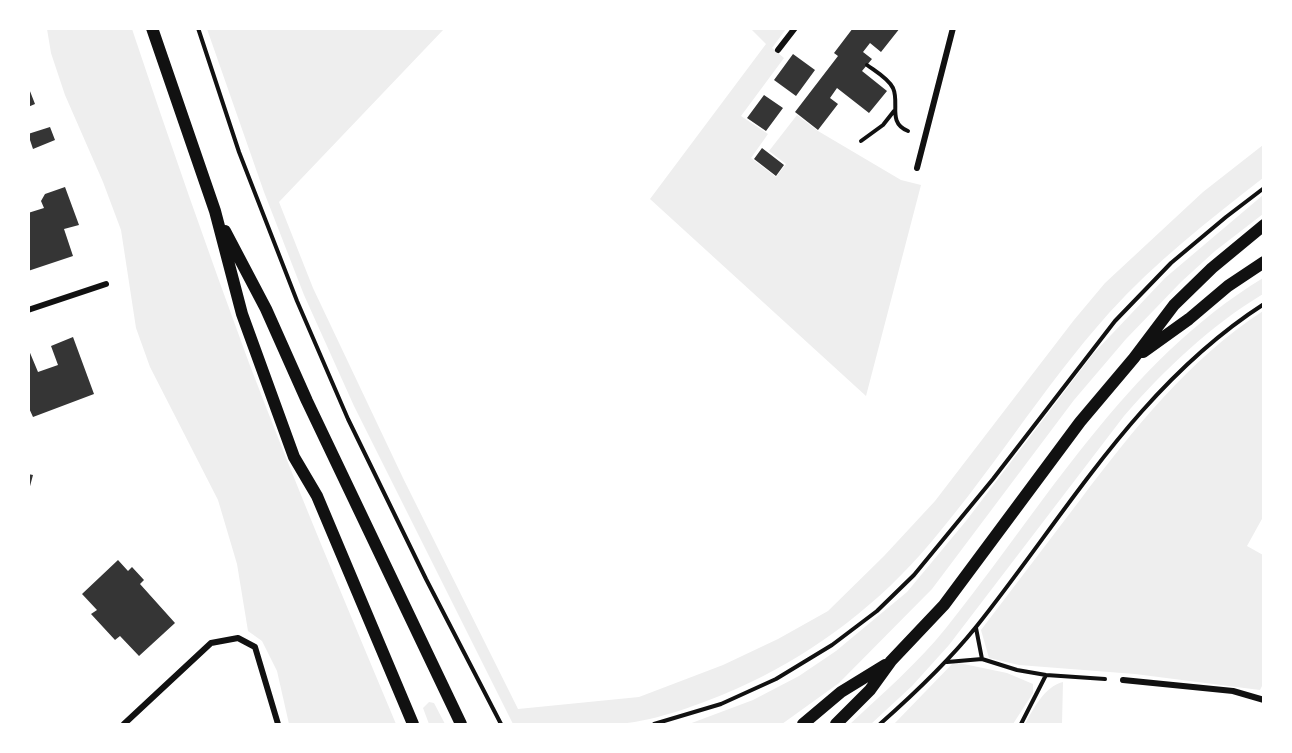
<!DOCTYPE html>
<style>
body{margin:0}
#map{position:relative;width:1292px;height:753px;overflow:hidden;background:#fff;font-family:Ubuntu,sans-serif}
canvas{display:block}
.frame{position:absolute;inset:0;border:30px solid #fff;pointer-events:none}
</style>
<div id="map">
<canvas width="1292" height="753"></canvas>
<div class="frame"></div>
</div>
<script>
const c = document.querySelector('canvas').getContext('2d');
c.lineJoin = 'round';
function fillPath(path, color) { c.fillStyle = color; c.fill(path, 'evenodd'); }
function trace(path, color, width, dash) { c.strokeStyle = color; c.lineWidth = width; c.lineCap = dash ? 'butt' : 'round'; c.setLineDash(dash || []); c.stroke(path); }
const green = new Path2D(`
 M47 29H132C169 140 208 252 249 363 295 484 346 604 396 724H289L277 671 262 641 248 631 237 564 218 500 150 367 136 328 121 230 103 182 65 95 51 53Z
 M207 29H444L279 202 313 288 403 478 518 709 639 697 723 665 778 639 828 611 884 556 935 501 1074 320 1105 283 1203 192 1263 145V178C1209 220 1155 262 1109 313 1041 389 988 478 920 555 869 612 806 658 736 689 701 704 659 720 620 724 587 728 547 725 513 724L354 406 304 295 264 192Z
 M751 29H786L772 48 784 58 741 116 768 134 751 158 776 177 786 164 769 151 797 115 818 131 901 180 921 185 866 396 650 199 766 44Z
 M1263 195V214L1215 251 1181 282 1126 339 1074 400 932 589 839 683 782 724H689L753 700 799 676 836 651 907 592 966 521 1093 354 1165 278Z
 M1263 278V294C1210 326 1165 369 1124 416L949 645 912 686 871 724H850C882 694 918 663 946 628 1045 505 1125 362 1263 278Z
 M1263 311V517L1247 546 1263 555 1264 682 1260 690 1135 674 1019 665 989 658 981 630C1014 587 1047 543 1080 500 1133 430 1189 359 1263 311Z
 M954 662 1007 673 1033 684V693L1013 724H894Z
 M1063 682 1062 724H1025C1034 708 1044 687 1063 682Z
 M429 702 434 703 445 724H429L423 708Z`);
const building = new Path2D(`
 M853 28H900L881 52 870 43 863 52 872 59 862 71 887 91 869 113 837 88 830 98 838 104 818 130 795 112 838 56 834 53Z
 M793 54 815 70 796 96 774 80Z
 M28 86 35 104 28 107Z
 M764 95 783 108 766 131 747 118Z
 M50 127 55 140 33 149 28 134Z
 M762 148 784 165 776 176 754 159Z
 M65 187 79 225 64 229 73 256 28 271V213L44 208 41 201 45 194Z
 M73 337 94 394 33 417 28 406V348L38 372 58 365 51 346Z
 M28 474 33 475 29 490H28Z
 M118 560 128 571 132 567 144 580 140 584 175 623 139 656 120 636 115 640 91 614 97 610 82 594Z`);
const path = new Path2D(`
 M198 28 239 152 297 301 348 419 426 579 501 724
 M867 65C875 71 888 78 893 88 900 103 887 123 908 131
 M861 141 883 125 894 111
 M976 628 982 659
 M947 662 982 659 1017 670 1046 675 1105 679
 M654 724 721 704 776 679 832 645 877 611 914 575 993 479 1115 321 1171 263 1226 217 1264 188
 M880 724C914 694 947 663 976 627 1067 513 1138 385 1264 304
 M1021 724 1046 675`);
const minor = new Path2D(`
 M778 50 795 28
 M917 168 953 28
 M28 310 106 284
 M1123 680 1233 691 1264 700
 M124 724 211 643 238 638 255 647 278 724`);
const secondary = new Path2D(`
 M152 28 215 211 242 314 294 457 317 496 413 724
 M225 231 266 309 307 401 461 724
 M1143 352 1189 319 1228 286 1264 262
 M803 724 841 692 885 665
 M836 724 870 690 891 661 944 605 1080 422 1134 358 1174 305 1212 268 1264 225`);
fillPath(green, '#eee');
fillPath(building, '#353535');
trace(path, '#111', 4);
trace(minor, '#111', 6);
trace(secondary, '#111', 12);
</script>
